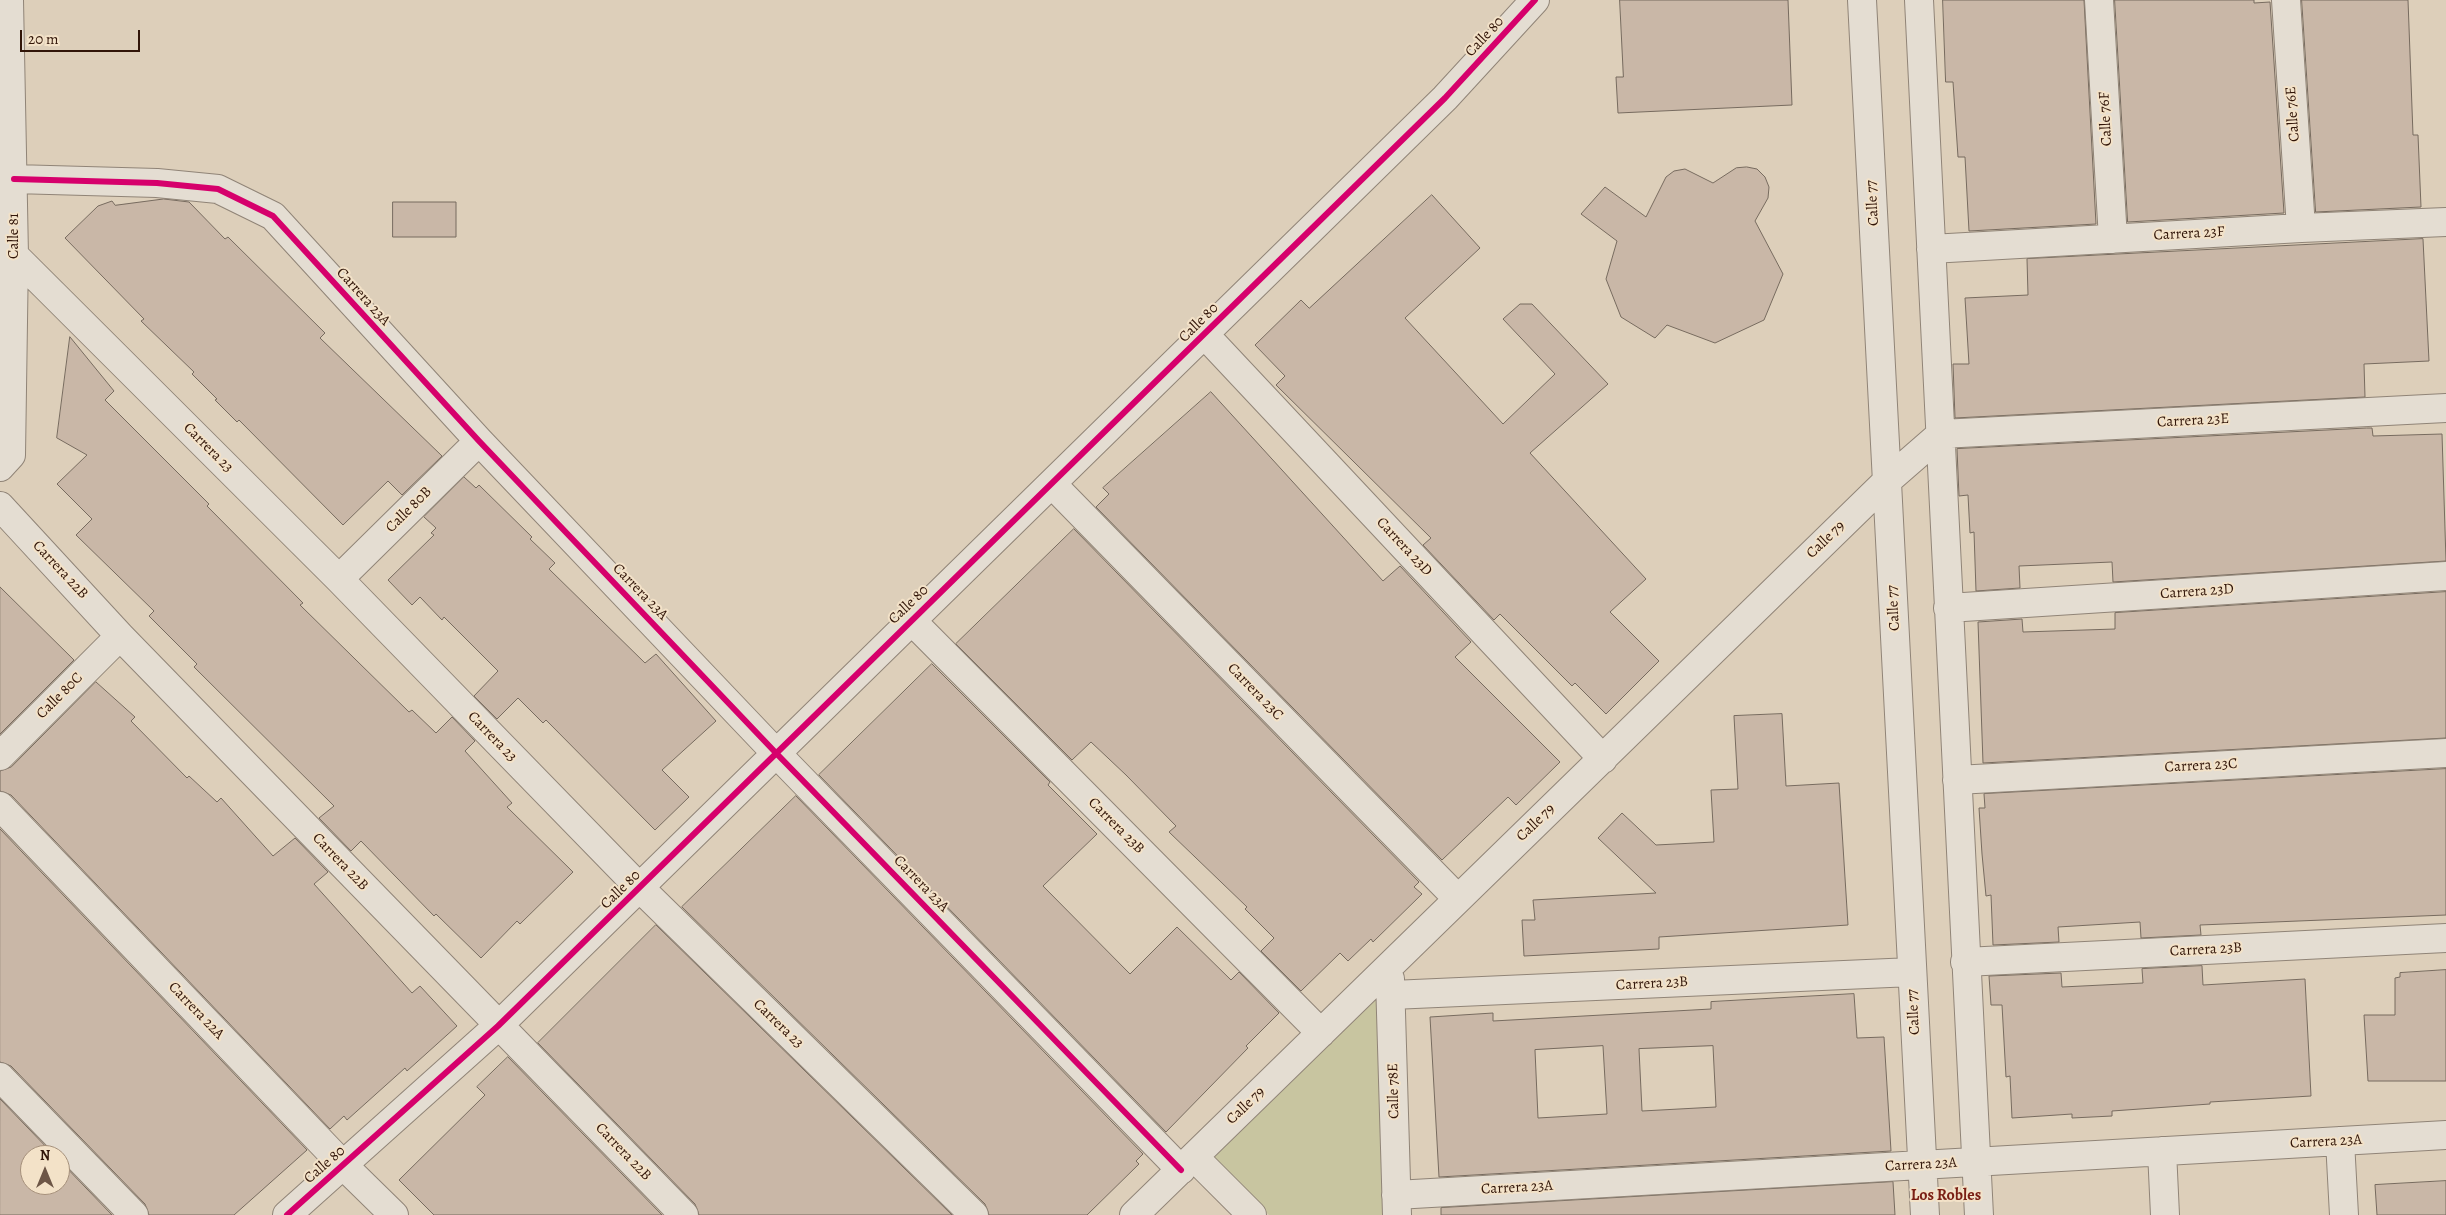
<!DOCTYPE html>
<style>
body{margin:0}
#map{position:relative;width:2446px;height:1215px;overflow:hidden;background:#ddcfba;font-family:Alegreya,serif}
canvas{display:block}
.north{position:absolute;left:20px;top:1145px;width:50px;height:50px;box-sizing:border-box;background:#f3e2c8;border:1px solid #a5907b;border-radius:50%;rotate:0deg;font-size:14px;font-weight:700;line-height:20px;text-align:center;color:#311508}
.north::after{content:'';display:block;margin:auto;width:18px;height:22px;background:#6d5646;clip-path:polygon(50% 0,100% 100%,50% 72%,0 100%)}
.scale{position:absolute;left:20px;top:30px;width:120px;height:22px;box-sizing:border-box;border:2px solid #311508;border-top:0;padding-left:6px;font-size:15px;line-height:18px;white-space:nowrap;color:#311508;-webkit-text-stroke:4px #f3e2c8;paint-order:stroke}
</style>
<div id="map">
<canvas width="2446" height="1215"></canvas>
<div class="north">N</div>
<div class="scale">20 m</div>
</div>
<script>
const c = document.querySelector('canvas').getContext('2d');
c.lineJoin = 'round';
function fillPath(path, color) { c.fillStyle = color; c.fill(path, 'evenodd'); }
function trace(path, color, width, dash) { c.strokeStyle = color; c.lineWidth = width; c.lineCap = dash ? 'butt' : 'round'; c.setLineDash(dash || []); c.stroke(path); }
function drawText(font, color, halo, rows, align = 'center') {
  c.font = font + ' Alegreya,serif'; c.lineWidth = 4; c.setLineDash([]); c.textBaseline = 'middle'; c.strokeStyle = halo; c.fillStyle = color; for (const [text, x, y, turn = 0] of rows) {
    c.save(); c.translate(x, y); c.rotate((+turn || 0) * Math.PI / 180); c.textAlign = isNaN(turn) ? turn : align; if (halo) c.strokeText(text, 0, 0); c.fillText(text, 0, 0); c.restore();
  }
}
const green = new Path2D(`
 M1381 995 1387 1215H1269L1207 1155Z`);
const building = new Path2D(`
 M1620 0H1788L1792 105 1618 113 1616 77H1623Z
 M1943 0H2084L2096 224 1969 231 1965 157H1958L1953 82H1946Z
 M2115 0H2254V3L2270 2 2284 213 2128 222Z
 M2302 0H2408L2413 135H2418L2421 207 2316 212Z
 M1747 167 1757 169 1765 177 1769 187 1768 198 1755 221 1783 274 1764 320 1715 343 1667 325 1655 338 1621 317 1606 279 1617 241 1581 214 1605 187 1646 217 1666 177 1674 171 1685 169 1713 183 1736 168Z
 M1432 195 1480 248 1405 318 1503 424 1555 374 1503 319 1520 304H1532L1608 384 1530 453 1646 579 1610 612 1659 661 1606 714 1575 683 1572 686 1500 614 1494 620 1423 545 1431 538 1276 385 1285 376 1255 345 1301 300 1309 308Z
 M164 199 189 202 225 239 228 237 325 333 320 338 442 456 402 495 388 481 343 525 239 420 237 422 215 400 217 399 192 374 194 372 141 321 144 319 65 238 98 206 112 201 115 205Z
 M393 202H456V237H393Z
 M2423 239 2429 361 2364 364 2365 397 1955 418 1953 364H1969L1965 298 2028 295 2027 259Z
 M70 337 114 391 105 400 209 504 207 506 303 603 300 605 409 712 412 710 436 733 452 717 475 741 465 751 512 803 507 807 573 872 520 924 517 921 481 958 436 914 434 916 361 841 351 851 319 818 334 806 194 667 197 664 149 616 154 611 76 535 92 519 57 484 87 455 57 438Z
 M1211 392 1383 581 1400 566 1471 642 1455 657 1560 762 1516 805 1508 797 1442 860 1096 507 1109 494 1103 488Z
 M2367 428H2372L2373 436 2442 434 2446 561 2113 582 2112 562 2019 566 2020 588 1976 591 1974 532 1970 533 1968 495 1959 496 1957 449Z
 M464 477 476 488 479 485 532 537 530 539 555 563 549 569 645 663 656 654 716 721 662 770 689 797 655 830 546 720 543 723 518 698 497 719 474 696 498 671 444 617 442 620 420 597 412 605 388 580 434 535 431 533 436 528 424 517Z
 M1074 529 1419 882 1414 887 1422 894 1373 942 1371 939 1348 961 1340 953 1301 991 1261 951 1274 938 1245 909 1247 907 1169 832 1176 826 1126 775 1091 742 1072 760 956 644Z
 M0 587 74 660 0 734Z
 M2446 592V738L1983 763 1978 622 2022 619 2023 632 2115 629V613Z
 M932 664 1050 782 1048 785 1097 834 1043 886 1130 974 1177 927 1231 980 1239 972 1279 1013 1246 1046 1248 1048 1166 1132 819 775Z
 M96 682 135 717 131 721 187 778 189 776 217 802 221 798 273 856 295 838 328 872 314 884 412 993 420 986 457 1026 407 1071 405 1068 347 1120 344 1116 330 1129 11 795 0 791V771L11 767Z
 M1782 714 1786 786 1839 783 1848 925 1659 937V949L1524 956 1522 920H1535L1533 900 1656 893 1598 838 1622 813 1656 845 1714 842 1711 790 1738 789 1734 716Z
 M2446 769V915L2200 925 2201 935 2141 938 2140 922 2058 927 2059 942 1993 945 1991 895 1986 896 1982 854 1979 808H1985L1984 794Z
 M796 796 1143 1154 1136 1161 1139 1164 1087 1215H989L985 1204 682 907Z
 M0 829 307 1150 234 1215H149L145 1204 11 1066 0 1062Z
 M656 925 952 1215H699L695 1204 538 1043Z
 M2202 966 2203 985 2305 979 2311 1096 2210 1102V1104L2112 1111V1116L2072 1118V1114L2012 1118 2010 1076 2006 1077 2002 1005H1991L1989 976 2061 973 2062 987 2143 983 2142 969Z
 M2446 970V1081H2368L2364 1015H2395V978L2400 977V973Z
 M1854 994 1857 1038 1884 1037 1891 1151 1439 1177 1430 1017 1493 1013V1021L1711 1009V1002ZM1603 1046 1607 1114 1538 1118 1535 1050ZM1713 1046 1716 1107 1642 1111 1639 1049Z
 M508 1057 662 1215H434L399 1180 485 1095 477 1087Z
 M0 1099 54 1155H30V1185H60V1161L112 1215H0Z
 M2446 1181V1215H2377L2375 1185Z
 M1893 1182 1895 1215H1441V1208Z`);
const minor = new Path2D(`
 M1862 0 1925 1215
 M1919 0 1979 1215
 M2099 0 2113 239
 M2286 0 2301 228
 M14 179 157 183 218 189 273 216 479 441 776 753 1181 1170
 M1931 249 2301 228 2446 222
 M14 255 339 579 640 888 974 1215
 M1205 335 1603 759
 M1941 434 2446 408
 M0 467 11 455 14 255 9 0
 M1052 484 1458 899
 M0 506 120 636 684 1215
 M339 579 479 441
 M1948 608 2446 576
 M911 620 1321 1033
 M0 756 120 636
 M1957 780 2446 753
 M0 806 344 1166 394 1215
 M1965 962 2446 938
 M1390 979 1397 1215
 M1392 995 1912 972
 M0 1077 134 1215
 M2340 1141 2344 1215
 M2162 1151 2165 1215
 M1194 1157 1252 1215
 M1396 1195 2446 1135
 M287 1215 498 1026 1445 98 1535 0
 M1134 1215 1887 481 1941 434`);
const cycleway = new Path2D(`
 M14 179 157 183 218 189 273 216 479 441 776 753 1181 1170
 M287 1215 498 1026 1445 98 1535 0`);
const streetNames = [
 ["Calle 80",1485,37,-47],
 ["Calle 76E",2293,114,-94],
 ["Calle 76F",2106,119,-93],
 ["Calle 77",1873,203,-93],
 ["Carrera 23F",2189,234,-3],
 ["Calle 81",14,236,-90],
 ["Carrera 23A",363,297,48],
 ["Calle 80",1199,323,-45],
 ["Carrera 23E",2193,421,-3],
 ["Carrera 23",208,448,45],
 ["Calle 80B",409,510,-45],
 ["Calle 79",1826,540,-44],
 ["Carrera 23D",1404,547,47],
 ["Carrera 22B",60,570,47],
 ["Carrera 23A",640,592,46],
 ["Carrera 23D",2197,592,-4],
 ["Calle 80",909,605,-44],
 ["Calle 77",1894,608,-93],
 ["Carrera 23C",1255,692,46],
 ["Calle 80C",60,696,-45],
 ["Carrera 23",492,737,46],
 ["Carrera 23C",2201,766,-3],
 ["Calle 79",1536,823,-44],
 ["Carrera 23B",1116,826,45],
 ["Carrera 22B",340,862,46],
 ["Carrera 23A",921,884,46],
 ["Calle 80",621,890,-44],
 ["Carrera 23B",2206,950,-3],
 ["Carrera 23B",1652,984,-3],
 ["Carrera 22A",196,1011,46],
 ["Calle 77",1914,1012,-93],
 ["Carrera 23",778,1024,44],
 ["Calle 78E",1394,1091,-91],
 ["Calle 79",1246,1106,-44],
 ["Carrera 23A",2326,1142,-3],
 ["Carrera 22B",623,1152,46],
 ["Calle 80",325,1165,-41],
 ["Carrera 23A",1921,1165,-3],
 ["Carrera 23A",1517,1188,-3]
];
const neighbourhoodNames = [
 ["Los Robles",1946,1196]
];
fillPath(green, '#c8c5a0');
fillPath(building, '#c9b7a7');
trace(building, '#776b5f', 1);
trace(minor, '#908477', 30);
trace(minor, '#e4ddd2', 28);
trace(cycleway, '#d6006c', 6);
drawText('15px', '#311508', '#f3e2c8', streetNames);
drawText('bold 16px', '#7a1f14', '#f3e2c8', neighbourhoodNames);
</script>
